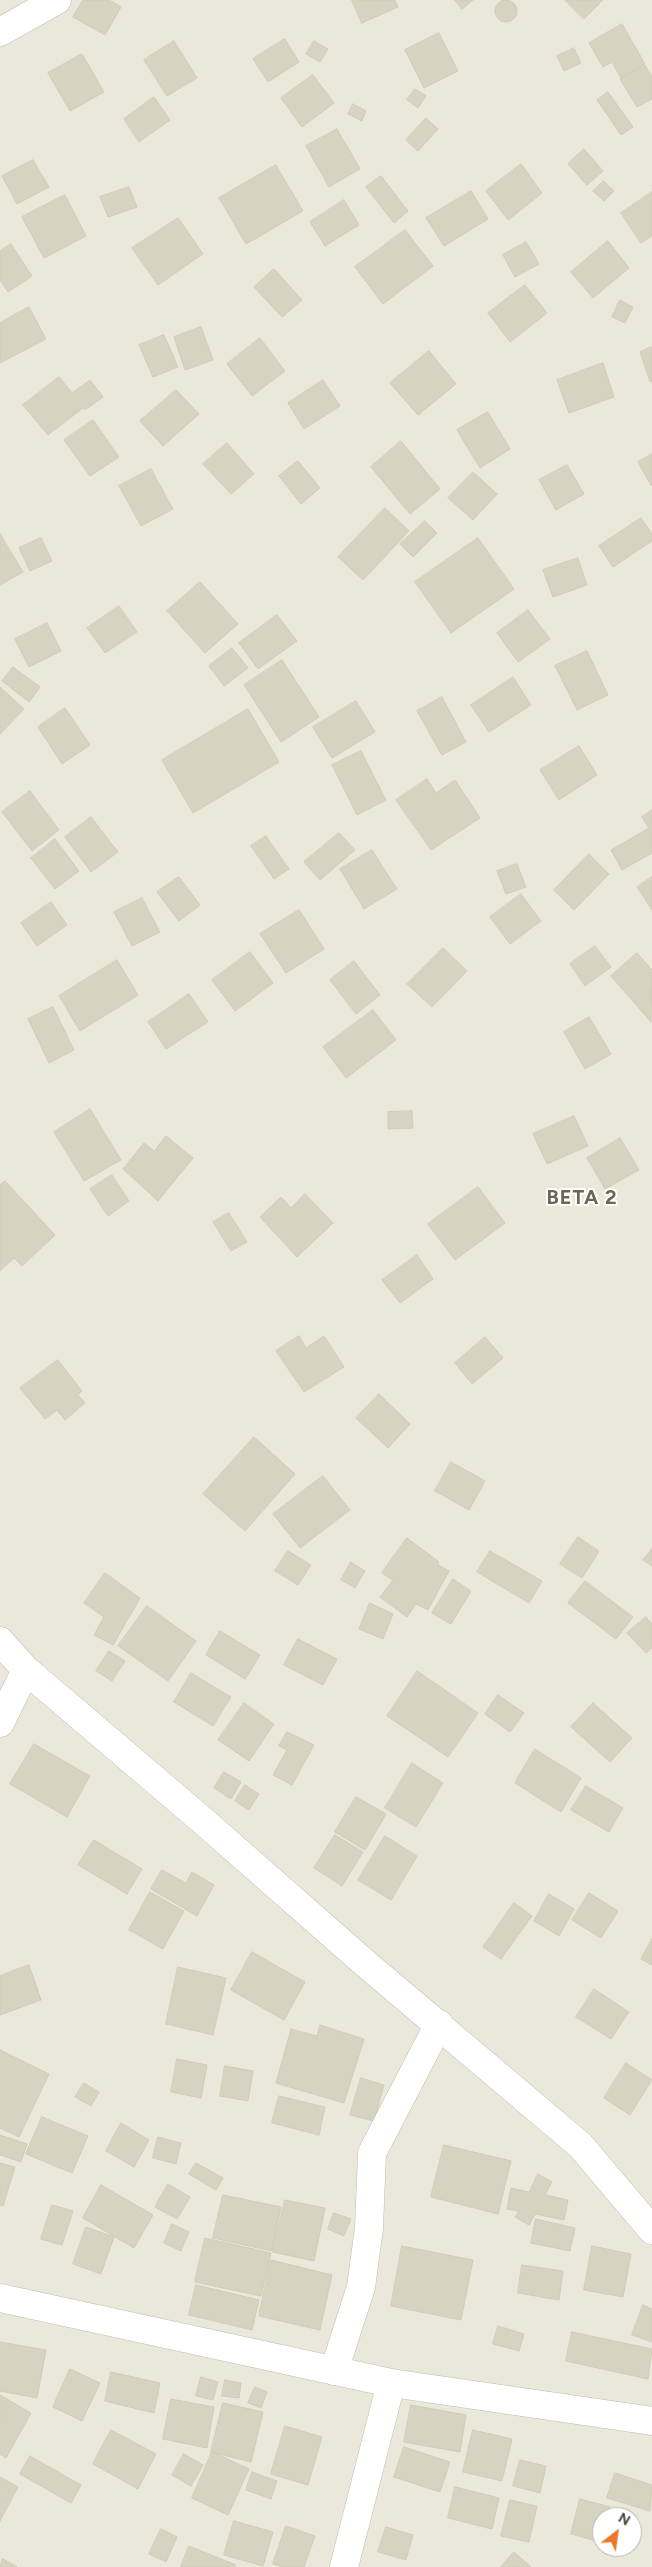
<!DOCTYPE html>
<style>
body{margin:0}
#map{position:relative;width:652px;height:2567px;overflow:hidden;background:#f5f4ec;font-family:Figtree,sans-serif}
canvas{display:block}
.north{position:absolute;left:592px;top:2507px;width:50px;height:50px;box-sizing:border-box;background:#fff;border:1px solid #b6b5b0;border-radius:50%;rotate:30deg;font-size:14px;font-weight:700;line-height:20px;text-align:center;color:#49473a}
.north::after{content:'';display:block;margin:auto;width:18px;height:22px;background:#ed762b;clip-path:polygon(50% 0,100% 100%,50% 72%,0 100%)}
</style>
<div id="map">
<canvas width="652" height="2567"></canvas>
<div class="north">N</div>
</div>
<script>
const c = document.querySelector('canvas').getContext('2d');
c.lineJoin = 'round';
function fillPath(path, color) { c.fillStyle = color; c.fill(path, 'evenodd'); }
function trace(path, color, width, dash) { c.strokeStyle = color; c.lineWidth = width; c.lineCap = dash ? 'butt' : 'round'; c.setLineDash(dash || []); c.stroke(path); }
function drawText(font, color, halo, rows, align = 'center') {
  c.font = font + ' Figtree,sans-serif'; c.lineWidth = 4; c.setLineDash([]); c.textBaseline = 'middle'; c.strokeStyle = halo; c.fillStyle = color; for (const [text, x, y, turn = 0] of rows) {
    c.save(); c.translate(x, y); c.rotate((+turn || 0) * Math.PI / 180); c.textAlign = isNaN(turn) ? turn : align; if (halo) c.strokeText(text, 0, 0); c.fillText(text, 0, 0); c.restore();
  }
}
const residential = new Path2D(`
 M0 0H652V2567H0ZM602 2517H632V2547H602Z`);
const building = new Path2D(`
 M495 11a11 11 0 1 1 22 0a11 11 0 1 1-22 0Z
 M83 0H109L121 7 105 35 73 17Z
 M352 0H395L398 7 362 23Z
 M455 0H473L462 9Z
 M565 0H603L584 19Z
 M622 24 645 64 621 78 612 62 603 67 589 43Z
 M439 33 458 71 424 88 405 50Z
 M285 39 299 62 268 82 253 59Z
 M174 41 197 78 167 96 144 60Z
 M314 41 328 49 320 62 306 54Z
 M574 48 581 63 564 71 557 56Z
 M82 54 104 92 70 111 48 73Z
 M645 65 652 77V99L637 107 620 79Z
 M313 75 334 103 302 127 281 98Z
 M415 89 426 96 418 108 407 100Z
 M608 92 633 127 621 135 597 100Z
 M154 97 170 120 139 142 124 119Z
 M353 104 366 111 362 121 348 114Z
 M426 118 438 129 418 151 406 140Z
 M337 129 360 169 329 187 306 146Z
 M584 149 603 171 587 185 568 164Z
 M33 160 49 187 17 204 2 176Z
 M521 164 542 193 508 220 486 191Z
 M276 165 303 211 246 244 219 198Z
 M381 176 408 211 394 223 366 187Z
 M604 181 614 191 604 201 593 191Z
 M129 187 137 207 108 217 100 197Z
 M471 191 488 219 444 246 426 218Z
 M652 192V236L641 243 621 213Z
 M65 195 86 236 44 258 22 217Z
 M344 200 359 225 325 246 310 222Z
 M178 218 203 254 158 285 132 248Z
 M405 230 433 266 383 304 355 267Z
 M608 241 629 268 593 298 571 272Z
 M526 242 539 264 515 277 503 255Z
 M11 244 32 276 8 292 0 280V251Z
 M274 269 302 300 282 317 254 287Z
 M525 285 547 313 510 342 488 313Z
 M620 300 633 307 625 323 612 317Z
 M29 307 46 339 0 363V323Z
 M201 327 213 360 185 370 174 337Z
 M164 335 178 367 153 377 139 345Z
 M260 338 285 371 252 396 227 364Z
 M652 347V381L650 382 640 352Z
 M429 351 456 384 418 415 390 383Z
 M603 363 614 397 569 413 557 380Z
 M59 377 72 393 90 380 103 397 85 410 83 408 48 435 23 405Z
 M323 380 340 406 304 429 288 403Z
 M176 390 199 414 163 446 140 421Z
 M488 412 510 449 480 468 457 430Z
 M93 420 119 457 90 476 64 440Z
 M401 441 440 489 410 514 371 467Z
 M227 443 254 474 231 494 203 464Z
 M652 454V485H651L638 462Z
 M298 461 320 488 301 504 279 476Z
 M567 465 584 494 556 510 539 480Z
 M151 469 173 509 141 526 119 486Z
 M473 472 497 494 473 520 448 498Z
 M385 508 409 531 363 580 338 557Z
 M641 518 652 534V541L613 567 599 546Z
 M425 521 437 533 413 557 400 544Z
 M0 534 23 572 0 585Z
 M41 538 52 561 30 571 19 548Z
 M478 538 514 589 451 633 415 582Z
 M578 558 587 585 553 597 543 570Z
 M200 582 238 624 205 653 167 611Z
 M119 606 137 632 105 653 87 628Z
 M528 610 550 639 518 662 497 633Z
 M277 615 297 641 258 669 239 643Z
 M47 623 61 651 29 667 15 639Z
 M232 648 248 668 224 686 209 666Z
 M587 651 608 695 577 710 555 666Z
 M282 660 319 717 281 742 244 685Z
 M13 667 40 687 29 702 2 681Z
 M513 677 531 705 489 732 471 705Z
 M0 687 24 709 0 734Z
 M442 697 466 742 442 755 417 711Z
 M356 701 375 732 332 758 313 727Z
 M65 708 90 745 62 764 38 727Z
 M248 709 279 762 193 813 162 760Z
 M579 746 597 775 559 800 540 770Z
 M361 751 386 800 357 815 332 765Z
 M427 779 436 793 455 780 480 818 431 850 396 800Z
 M30 791 59 830 32 851 2 812Z
 M652 810V853L622 870 611 850 649 828 642 817Z
 M91 817 118 852 91 872 65 837Z
 M339 833 355 850 320 880 304 862Z
 M266 836 289 869 274 879 251 846Z
 M55 839 79 871 55 889 31 858Z
 M372 850 397 889 364 909 340 869Z
 M589 854 609 874 574 910 554 890Z
 M517 864 526 887 506 894 497 871Z
 M179 877 200 905 179 921 157 892Z
 M652 877V910L637 887Z
 M521 894 541 921 510 944 490 917Z
 M142 898 160 932 132 946 114 912Z
 M51 902 67 925 37 946 21 923Z
 M299 910 324 949 286 973 260 934Z
 M595 946 611 967 585 986 570 964Z
 M443 948 467 971 432 1007 407 984Z
 M250 952 273 983 235 1011 212 980Z
 M637 953 652 970 651 1022 611 976Z
 M117 960 138 995 80 1031 59 996Z
 M354 961 380 995 356 1014 330 980Z
 M189 994 208 1022 166 1049 148 1022Z
 M53 1007 74 1050 49 1063 28 1019Z
 M373 1010 396 1040 346 1078 323 1047Z
 M589 1017 611 1054 585 1069 564 1032Z
 M90 1109 121 1160 84 1181 54 1132Z
 M412 1111 413 1128 388 1129V1112Z
 M574 1116 588 1146 547 1164 533 1134Z
 M166 1136 193 1158 158 1201 123 1169 144 1143 154 1151Z
 M620 1138 639 1170 605 1189 587 1158Z
 M112 1175 129 1201 108 1216 90 1189Z
 M5 1181 55 1235 22 1266 14 1258 0 1271V1185Z
 M478 1187 505 1223 455 1260 428 1224Z
 M305 1194 333 1223 297 1257 260 1217 281 1197 291 1208Z
 M229 1213 247 1242 231 1251 213 1222Z
 M417 1255 433 1279 400 1303 382 1280Z
 M299 1336 306 1348 324 1336 344 1367 304 1392 276 1351Z
 M485 1337 503 1358 472 1384 455 1363Z
 M58 1360 82 1391 78 1395 85 1403 65 1420 57 1410 45 1419 20 1388Z
 M379 1394 410 1424 388 1448 356 1418Z
 M254 1437 295 1474 245 1531 203 1494Z
 M451 1462 485 1481 469 1510 435 1491Z
 M323 1476 350 1510 300 1548 273 1514Z
 M578 1537 599 1551 582 1578 560 1564Z
 M407 1538 439 1562 437 1564 449 1571 428 1610 416 1604 407 1617 380 1597 393 1580 382 1573Z
 M652 1549V1566L643 1560Z
 M288 1551 311 1565 298 1585 275 1571Z
 M490 1551 542 1581 529 1603 477 1572Z
 M351 1562 365 1571 355 1588 341 1580Z
 M105 1573 140 1598 113 1645 94 1635 104 1617 84 1603Z
 M453 1579 471 1591 451 1624 432 1613Z
 M585 1581 633 1617 616 1639 568 1603Z
 M370 1603 393 1614 383 1639 359 1629Z
 M147 1606 196 1641 168 1681 118 1646Z
 M646 1617 652 1624V1648L646 1653 627 1633Z
 M220 1631 260 1655 245 1679 206 1655Z
 M298 1639 337 1659 323 1685 284 1665Z
 M109 1651 125 1661 112 1681 96 1671Z
 M417 1671 478 1713 448 1757 387 1716Z
 M191 1673 231 1697 213 1726 174 1702Z
 M498 1695 524 1713 510 1732 485 1714Z
 M244 1703 274 1724 249 1761 218 1740Z
 M593 1703 632 1738 610 1762 571 1727Z
 M287 1732 314 1745 292 1785 273 1775 287 1750 279 1746Z
 M34 1744 90 1776 67 1817 10 1784Z
 M535 1749 581 1778 561 1812 515 1783Z
 M412 1763 443 1783 416 1827 385 1808Z
 M224 1772 241 1782 231 1799 214 1788Z
 M245 1785 259 1794 249 1810 235 1801Z
 M586 1786 623 1808 609 1832 571 1810Z
 M356 1797 386 1814 365 1850 335 1832Z
 M335 1835 363 1852 342 1886 314 1868Z
 M385 1836 417 1856 391 1900 358 1880Z
 M94 1840 142 1869 127 1894 78 1865Z
 M162 1870 186 1883 192 1872 214 1885 197 1916 151 1889Z
 M150 1892 184 1911 163 1949 129 1930Z
 M589 1893 618 1911 601 1938 572 1920Z
 M549 1894 574 1909 559 1936 534 1921Z
 M514 1903 532 1916 501 1959 483 1947Z
 M652 1939V1965L641 1959Z
 M252 1952 305 1982 284 2020 231 1990Z
 M29 1965 41 2000 0 2015V1976Z
 M178 1967 226 1978 213 2035 166 2024Z
 M594 1989 629 2012 611 2039 576 2017Z
 M320 2025 364 2039 344 2103 276 2083 291 2029 317 2036Z
 M0 2050 49 2074 19 2137 0 2128Z
 M177 2059 207 2065 201 2098 171 2092Z
 M626 2063 652 2080 630 2115 604 2098Z
 M225 2066 253 2071 248 2101 220 2096Z
 M361 2078 384 2085 374 2121 350 2115Z
 M84 2083 99 2092 91 2106 75 2097Z
 M279 2096 325 2107 319 2135 272 2123Z
 M42 2117 88 2136 72 2173 26 2154Z
 M121 2123 149 2140 134 2167 106 2151Z
 M0 2135 27 2144 21 2162 0 2155Z
 M158 2137 181 2143 176 2164 153 2158Z
 M444 2145 511 2161 498 2214 431 2197Z
 M0 2163 15 2167 3 2206 0 2205Z
 M196 2163 223 2178 216 2190 189 2174Z
 M538 2174 552 2182 545 2195 568 2200 564 2220 535 2214 529 2225 515 2217 519 2211 507 2209 511 2188 529 2192Z
 M168 2184 190 2197 177 2219 155 2207Z
 M101 2185 153 2215 134 2248 83 2218Z
 M223 2195 281 2207 272 2251 213 2238Z
 M285 2200 325 2208 314 2261 273 2252Z
 M52 2205 73 2211 62 2245 41 2239Z
 M334 2213 351 2219 344 2236 328 2229Z
 M536 2219 575 2228 570 2251 531 2243Z
 M172 2224 189 2232 181 2251 164 2243Z
 M86 2227 114 2237 101 2274 73 2264Z
 M205 2238 271 2253 261 2296 195 2282Z
 M402 2246 473 2260 461 2320 391 2306Z
 M592 2246 631 2254 623 2297 584 2290Z
 M271 2260 332 2275 320 2330 259 2316Z
 M522 2265 563 2271 559 2300 518 2293Z
 M196 2285 259 2300 252 2330 189 2315Z
 M643 2305 652 2309V2342L632 2335Z
 M498 2326 524 2334 519 2351 493 2344Z
 M572 2332 652 2349 648 2379 566 2361Z
 M0 2342 46 2350 37 2398 0 2391Z
 M70 2369 100 2383 82 2421 53 2407Z
 M111 2372 160 2383 154 2413 105 2401Z
 M201 2377 218 2382 213 2400 196 2396Z
 M225 2380 241 2383 239 2398 222 2396Z
 M255 2387 267 2392 261 2408 248 2403Z
 M0 2395 31 2413 6 2458 0 2454Z
 M171 2399 214 2407 207 2448 163 2439Z
 M223 2403 263 2412 251 2462 211 2452Z
 M411 2405 466 2415 460 2452 404 2442Z
 M285 2426 322 2437 308 2485 271 2474Z
 M111 2430 156 2454 138 2489 93 2464Z
 M473 2430 512 2439 502 2481 463 2472Z
 M404 2447 450 2462 440 2492 394 2477Z
 M212 2452 249 2469 228 2515 192 2498Z
 M184 2454 203 2465 191 2486 172 2475Z
 M30 2456 81 2485 71 2503 20 2474Z
 M520 2460 546 2466 540 2493 513 2486Z
 M252 2472 277 2481 271 2499 246 2490Z
 M615 2473 652 2485 650 2511 607 2498Z
 M0 2477 18 2487 0 2521Z
 M455 2487 499 2498 492 2529 448 2518Z
 M580 2499 610 2507 607 2517H602L600 2542 571 2534Z
 M510 2500 537 2506 529 2542 501 2536Z
 M234 2521 273 2532 263 2566 224 2555Z
 M286 2526 315 2536 304 2567H283L273 2564Z
 M386 2527 413 2535 406 2560 378 2552Z
 M161 2529 177 2537 166 2562 149 2554Z
 M189 2546 236 2565 235 2567H181Z
 M514 2552 531 2567H501Z
 M3 2559 17 2567H0Z`);
const minor = new Path2D(`
 M0 32 57 0
 M0 1723 26 1670
 M334 2371 361 2287 369 2228 372 2153 439 2024
 M344 2567 391 2383`);
const tertiary = new Path2D(`
 M0 1641 26 1670 202 1820 366 1964 580 2145 652 2230
 M0 2298 391 2383 652 2421`);
const districtNames = [
 ["BETA 2",582,1198]
];
fillPath(residential, '#e9e8db');
fillPath(building, '#d6d3c2');
trace(building, '#d1ccb6', 1);
trace(minor, '#c0beaf', 29);
trace(tertiary, '#c0beaf', 29);
trace(minor, '#fff', 28);
trace(tertiary, '#fff', 28);
c.letterSpacing = '1px';
drawText('bold 20px', '#6c6752', '#fff', districtNames);
c.letterSpacing = '0px';
</script>
